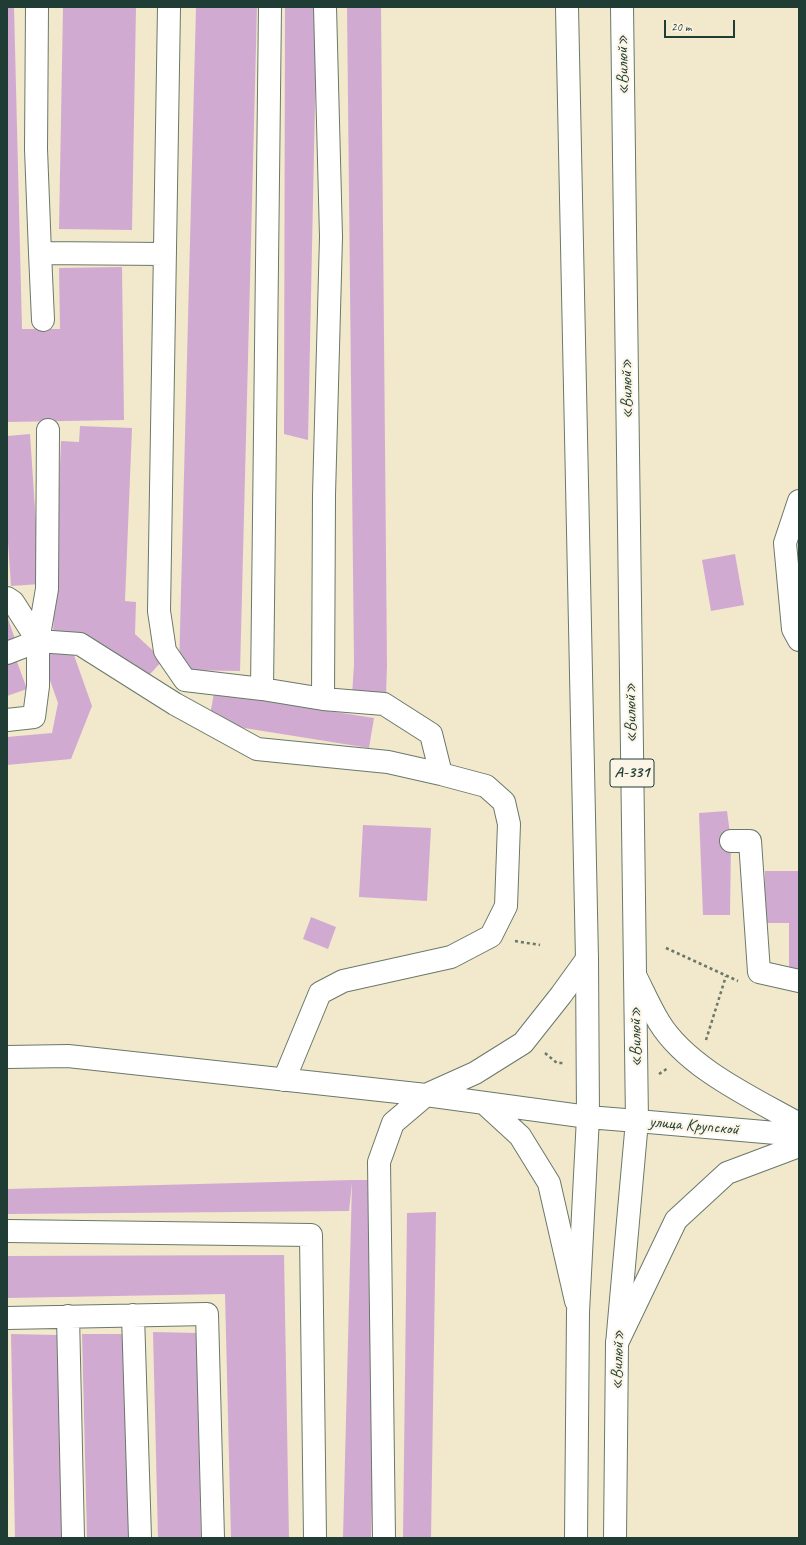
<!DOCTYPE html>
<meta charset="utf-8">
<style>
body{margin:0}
#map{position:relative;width:806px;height:1545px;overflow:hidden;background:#f2e8cc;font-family:Caveat,sans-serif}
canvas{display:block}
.frame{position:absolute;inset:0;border:8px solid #1f3d34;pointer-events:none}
.scale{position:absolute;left:664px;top:20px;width:71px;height:18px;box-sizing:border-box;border:2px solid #1f3d34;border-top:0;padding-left:5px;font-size:12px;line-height:14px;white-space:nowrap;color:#1f3d34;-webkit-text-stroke:3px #fcf5e5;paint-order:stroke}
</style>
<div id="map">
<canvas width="806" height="1545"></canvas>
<div class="frame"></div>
<div class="scale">20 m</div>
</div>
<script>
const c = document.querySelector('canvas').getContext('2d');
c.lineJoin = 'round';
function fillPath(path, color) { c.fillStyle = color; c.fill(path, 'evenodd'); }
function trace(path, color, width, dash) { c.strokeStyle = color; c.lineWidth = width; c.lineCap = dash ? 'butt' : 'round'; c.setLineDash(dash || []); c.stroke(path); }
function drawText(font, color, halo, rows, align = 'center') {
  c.font = font + ' Caveat,sans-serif'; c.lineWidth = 4; c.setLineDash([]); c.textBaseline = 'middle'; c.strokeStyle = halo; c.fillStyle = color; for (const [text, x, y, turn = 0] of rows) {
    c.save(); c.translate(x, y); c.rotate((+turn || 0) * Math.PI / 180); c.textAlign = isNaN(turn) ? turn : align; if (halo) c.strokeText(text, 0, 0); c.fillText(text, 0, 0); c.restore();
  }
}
const building = new Path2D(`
 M7 7H14L22 329H60L59 268 122 267 124 420 7 422Z
 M63 7H136L132 230 59 229Z
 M196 7H257L240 671 179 670Z
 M285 7H317L308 440 284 434Z
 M347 7H381L387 665 386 697 352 696 354 664Z
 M80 426 132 428 125 601 136 602 135 634 163 660 140 685 53 634 61 441 79 442Z
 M30 434 40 584 11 586 7 527V436Z
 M735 554 744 605 711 611 702 560Z
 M7 616 15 639 7 642Z
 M69 641 92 706 71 759 7 765V737L52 733 58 703 40 652Z
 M16 659 27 689 7 696V662Z
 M214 693 374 718 369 748 238 727 210 715Z
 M727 811 731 841 730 915H703L699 813Z
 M363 825 431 828 427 901 359 897Z
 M765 871H799V973H789V923H765Z
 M311 917 336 927 328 949 303 939Z
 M352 1180H382L371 1538H343L352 1183 349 1211 7 1214V1189Z
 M436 1212 431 1538H403L407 1213Z
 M284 1255 289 1538H231L225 1294 7 1298V1256Z
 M153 1332 197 1333 201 1538H158Z
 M11 1334 58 1335 64 1538H15Z
 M82 1334H124L130 1538H87Z`);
const path = new Path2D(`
 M515 941 540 945
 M666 948 738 981
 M706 1040 726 976
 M545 1053 557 1063H564
 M659 1074 668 1068`);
const minor = new Path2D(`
 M37 7 36 149 40 253 165 254
 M169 7 159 611 165 651 185 680 262 689 323 699
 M325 7 331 237 324 495 323 699 384 704 431 734 441 774
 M40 253 43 320
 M799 501 785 543 793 629 799 640
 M7 598 13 602 38 641
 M38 641 47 589 48 430
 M7 653 38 641
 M262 689 270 7
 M7 720 34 717 38 686V641L80 644 175 704 257 749 388 762 441 774 486 786 504 802 509 824 506 906 491 936 451 957 343 981 320 993 284 1080
 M731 841H750L759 972 799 981
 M7 1057 68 1056 426 1095 588 1117
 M484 1103 520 1136 549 1183 576 1301
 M7 1231 311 1235 315 1538
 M133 1315 140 1538
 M68 1316 73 1538
 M7 1318 207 1314 213 1538
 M384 1538 379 1162 393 1123 426 1095 475 1073 523 1043 561 995 587 959`);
const major = new Path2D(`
 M635 975C643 991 650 1007 659 1022 687 1068 753 1098 799 1124
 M637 1121 799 1135
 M617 1343 676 1220 727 1173 799 1146`);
const highway = new Path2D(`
 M567 7 587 959 588 1117 578 1312 576 1538
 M588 1117 637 1121
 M615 1538 617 1344 637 1121 622 7`);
const shields = [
 [632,773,44]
];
const shieldNames = [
 ["А-331",632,773]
];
const streetNames = [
 ["«Вилюй»",623,65,-91],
 ["«Вилюй»",627,389,-91],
 ["«Вилюй»",631,713,-91],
 ["«Вилюй»",636,1037,-91],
 ["улица Крупской",694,1126,5],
 ["«Вилюй»",618,1360,-88]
];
fillPath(building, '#d1aad2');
trace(minor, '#697969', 24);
trace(major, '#697969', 24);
trace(highway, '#697969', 24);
trace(path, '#697969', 2.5, [3, 3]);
trace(minor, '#fff', 22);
trace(major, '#fff', 22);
trace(highway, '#fff', 22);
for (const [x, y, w] of shields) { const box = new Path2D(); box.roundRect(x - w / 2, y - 14, w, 28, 3); c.fillStyle = '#fcf5e5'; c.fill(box); trace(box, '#1f3d34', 1); }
drawText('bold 16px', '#1f3d34', null, shieldNames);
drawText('17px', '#1f3d34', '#fcf5e5', streetNames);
</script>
